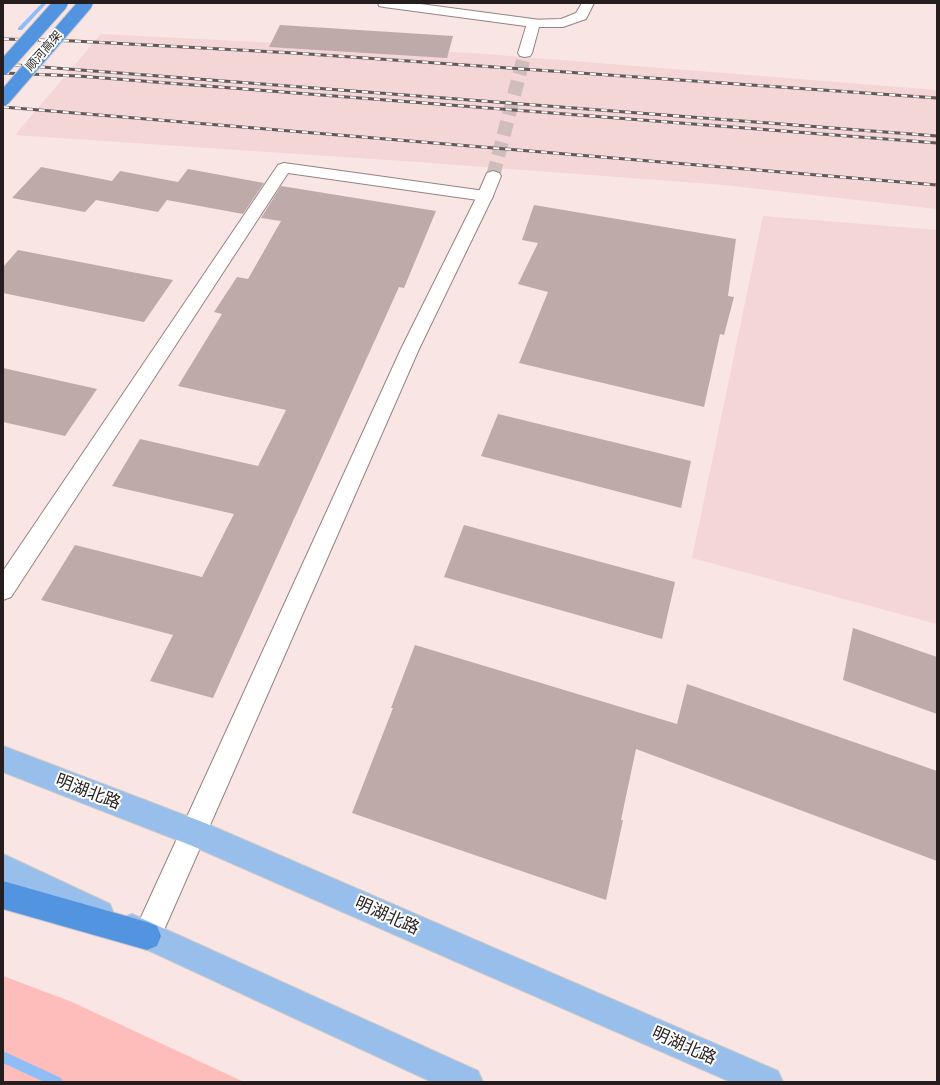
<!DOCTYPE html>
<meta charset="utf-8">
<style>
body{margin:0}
#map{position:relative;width:940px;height:1085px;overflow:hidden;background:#f9e5e4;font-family:Inter,sans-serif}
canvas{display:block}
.frame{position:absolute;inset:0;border:4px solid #261e1e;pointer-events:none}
</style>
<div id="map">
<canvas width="940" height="1085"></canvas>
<div class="frame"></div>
</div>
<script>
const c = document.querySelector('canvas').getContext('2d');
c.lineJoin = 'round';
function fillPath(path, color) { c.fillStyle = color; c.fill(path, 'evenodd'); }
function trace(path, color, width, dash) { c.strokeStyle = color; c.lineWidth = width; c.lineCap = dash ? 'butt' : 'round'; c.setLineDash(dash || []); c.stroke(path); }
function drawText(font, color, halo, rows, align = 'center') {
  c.font = font + ' Inter,"Noto Sans SC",sans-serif'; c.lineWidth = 4; c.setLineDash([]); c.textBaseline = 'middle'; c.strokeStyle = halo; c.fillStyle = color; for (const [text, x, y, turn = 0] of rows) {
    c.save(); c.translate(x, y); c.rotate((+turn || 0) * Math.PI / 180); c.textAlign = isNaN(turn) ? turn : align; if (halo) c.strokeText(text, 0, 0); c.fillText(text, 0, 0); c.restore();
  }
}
const built = new Path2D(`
 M101 34 472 53 937 90V209L724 185 418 162 15 135Z
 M763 216 937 230V624L692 558Z`);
const green = new Path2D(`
 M3 976 72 1002 244 1082H3Z`);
const stream = new Path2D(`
 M42 3H47L22 30H18V28Z
 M3 1051 61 1078 63 1082H44L3 1063Z`);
const building = new Path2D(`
 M280 25 453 36 447 58 269 47Z
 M41 167 112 181 120 171 178 182 188 169 264 183 243 214 167 200 158 212 96 200 85 212 12 198Z
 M281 186 436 211 404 288 399 287 213 698 150 681 173 635 41 600 75 545 202 577 234 514 112 486 140 439 258 466 286 410 178 386 222 314 214 312 237 277 248 279 281 221 261 218Z
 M534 205 736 239 728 296 734 297 724 335 720 334 704 407 519 363 548 292 518 284 538 243 522 240Z
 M18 250 173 280 144 322 3 293V267Z
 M3 368 97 389 65 436 3 422Z
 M498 414 691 461 681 508 481 456Z
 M464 525 675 582 662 639 444 577Z
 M853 628 937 657V714L843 680Z
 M415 645 677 724 687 684 937 771V861L636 749 621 820H623L606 900 352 813 393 708H391Z`);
const secondaryTunnel = new Path2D(`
 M493 176 525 53`);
const street = new Path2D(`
 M378 3H413L533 19 538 20 540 23 538 26 533 27 384 7 379 6Z
 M284 163 485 191 491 192 493 196 491 200 485 201 288 173 11 597 3 600V571L278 165Z`);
const secondary = new Path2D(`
 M582 3H594L586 19 563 27H539L532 53 530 56 525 57 520 56 518 53 528 20 561 19 576 13Z
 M493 171 499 173 501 176 493 196 419 349 157 946 147 950 137 946 133 936 137 926 401 349 477 196 487 173Z`);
const primary = new Path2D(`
 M3 746 205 823 778 1071 783 1082H731L190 845 3 772Z
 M3 854 110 904 114 914 110 924 100 928 3 882Z
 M132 914 478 1071 483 1082H432L122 938 118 928 122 918Z`);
const highway = new Path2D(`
 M3 881 147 922 157 926 161 936 157 946 147 950 3 909Z`);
const rail = new Path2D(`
 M3 39 74 41 294 53 937 98
 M3 64 937 136
 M3 73 78 76 937 143
 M3 107 937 185`);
const highwayBridge = new Path2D(`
 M3 68 61 3
 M3 99 86 3`);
const farStreetnames = [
 ["顺河高架",44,51,-49]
];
const nearStreetnames = [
 ["明湖北路",88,792,21],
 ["明湖北路",387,916,24],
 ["明湖北路",684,1046,24]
];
fillPath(built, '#f3d6d5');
fillPath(green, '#febdba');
fillPath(stream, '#8fbef7');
fillPath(building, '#bdaaa9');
trace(secondaryTunnel, '#cfbdbc', 14, [14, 7]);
trace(street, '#958382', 2);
trace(secondary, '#958382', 2);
trace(primary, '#cbc9c9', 2);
trace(highway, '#cbc9c9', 2);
fillPath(street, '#fff');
fillPath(secondary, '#fff');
fillPath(primary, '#98bfec');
fillPath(highway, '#5394e0');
trace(rail, '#645858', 3);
trace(rail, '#fff', 2, [6]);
trace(highwayBridge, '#cbc9c9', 16, []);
trace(highwayBridge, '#5394e0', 14);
drawText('12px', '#261e1e', '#fff', farStreetnames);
drawText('17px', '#261e1e', '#fff', nearStreetnames);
</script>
